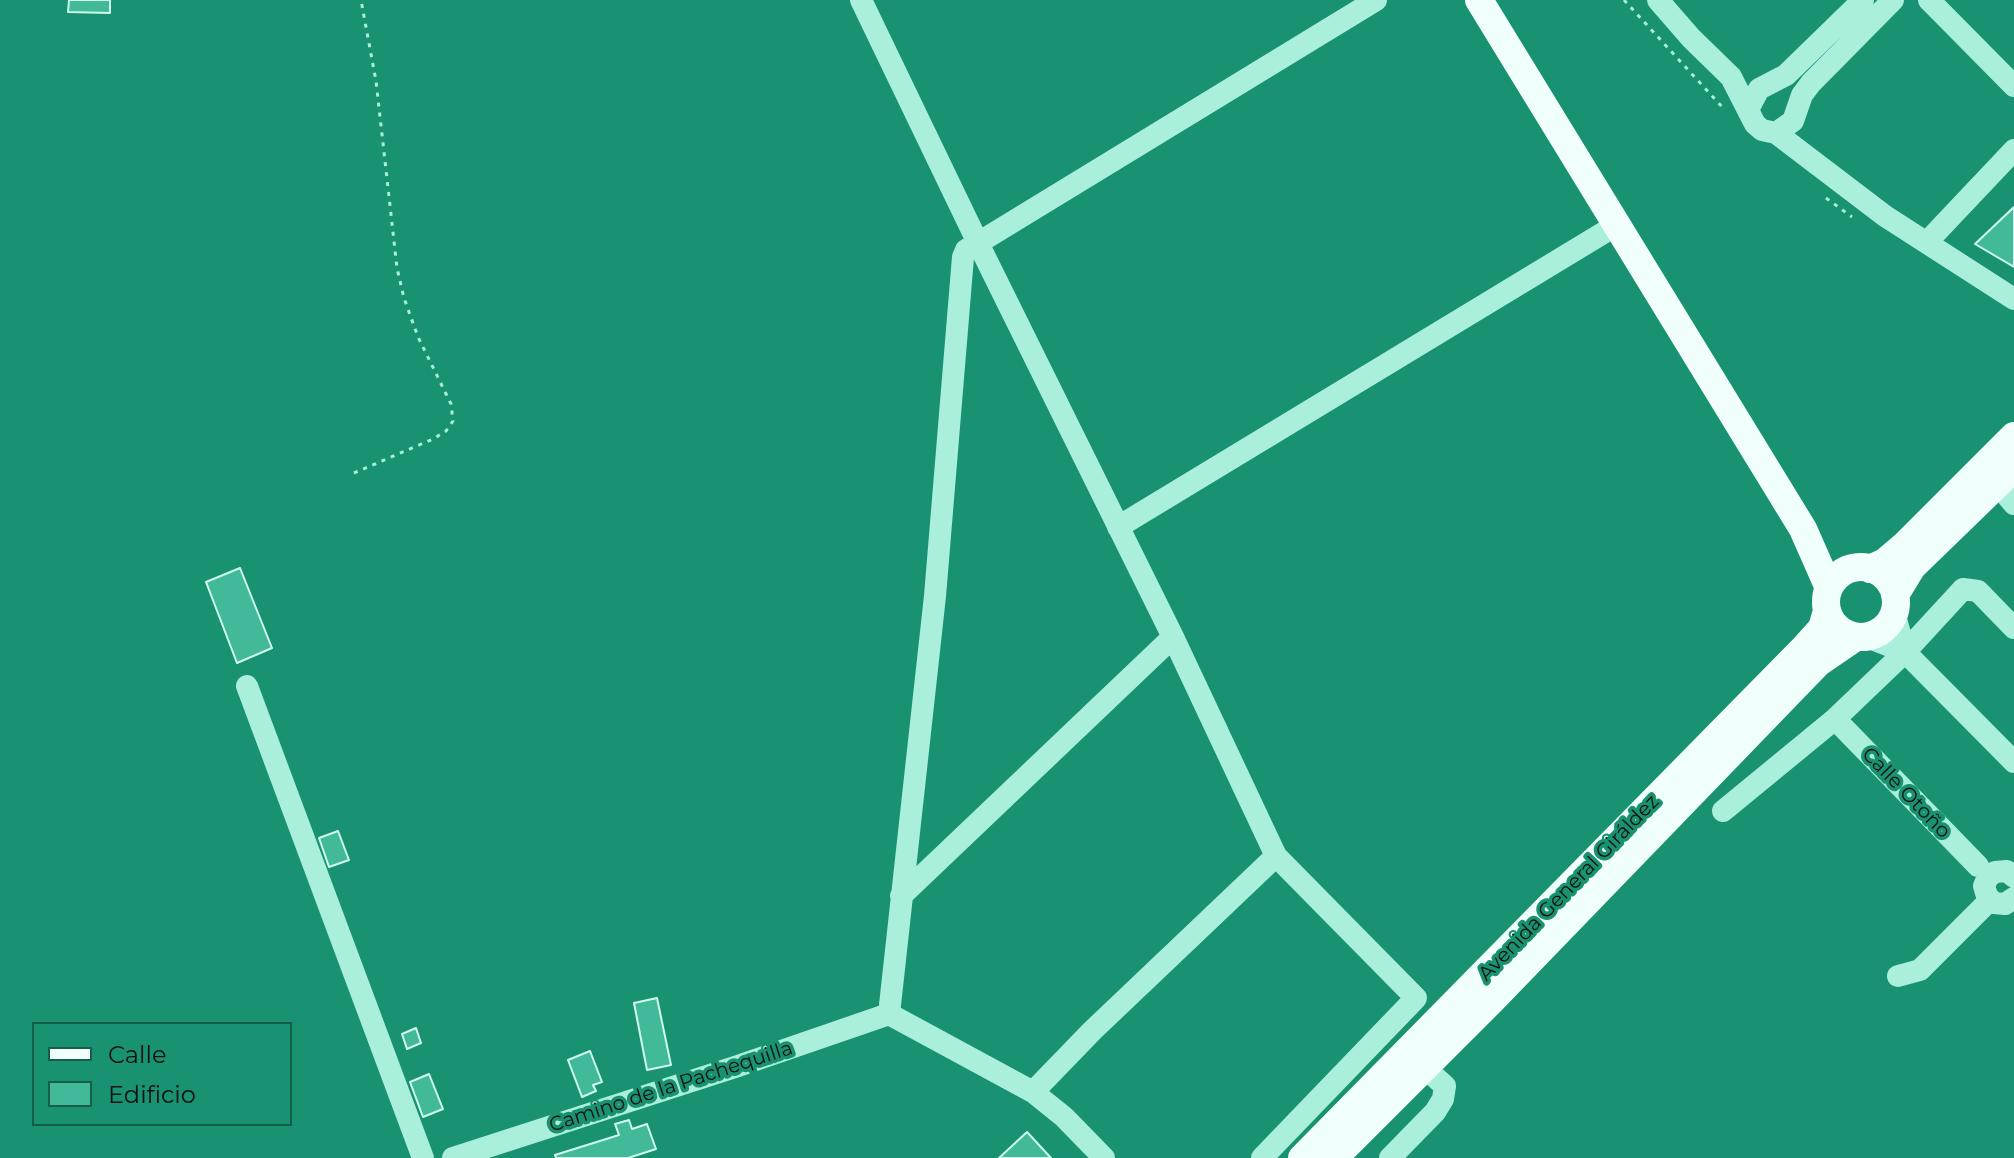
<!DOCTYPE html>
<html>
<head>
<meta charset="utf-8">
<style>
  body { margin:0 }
  #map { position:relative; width:2014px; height:1158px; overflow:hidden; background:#199271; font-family:Montserrat,sans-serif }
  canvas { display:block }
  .legend { position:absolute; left:32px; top:1022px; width:260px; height:104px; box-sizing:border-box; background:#199271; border:2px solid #165e4b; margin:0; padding:10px 14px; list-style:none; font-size:24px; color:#111 }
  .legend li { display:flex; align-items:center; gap:16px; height:40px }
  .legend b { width:40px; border:2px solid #165e4b }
</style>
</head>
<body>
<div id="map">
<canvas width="2014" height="1158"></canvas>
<ul class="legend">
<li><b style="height:10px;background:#f1fffc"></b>Calle</li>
<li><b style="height:22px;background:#42b998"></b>Edificio</li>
</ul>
</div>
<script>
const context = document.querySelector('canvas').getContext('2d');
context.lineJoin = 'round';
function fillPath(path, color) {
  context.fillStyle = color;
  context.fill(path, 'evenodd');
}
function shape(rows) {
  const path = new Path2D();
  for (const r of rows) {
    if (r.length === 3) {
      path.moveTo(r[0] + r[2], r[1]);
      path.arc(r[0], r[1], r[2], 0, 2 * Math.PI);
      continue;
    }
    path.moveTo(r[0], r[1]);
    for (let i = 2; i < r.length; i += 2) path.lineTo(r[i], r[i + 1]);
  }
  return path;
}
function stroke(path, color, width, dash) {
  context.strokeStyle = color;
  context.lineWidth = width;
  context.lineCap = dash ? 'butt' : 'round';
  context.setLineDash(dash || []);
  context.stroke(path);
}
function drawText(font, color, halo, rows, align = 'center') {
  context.font = font + ' Montserrat,sans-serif';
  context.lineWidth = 7;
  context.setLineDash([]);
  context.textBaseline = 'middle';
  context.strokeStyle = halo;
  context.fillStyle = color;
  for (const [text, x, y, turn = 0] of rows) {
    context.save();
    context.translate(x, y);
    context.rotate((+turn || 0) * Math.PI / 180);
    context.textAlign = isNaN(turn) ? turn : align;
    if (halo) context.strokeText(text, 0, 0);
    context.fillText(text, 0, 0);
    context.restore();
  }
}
const building = shape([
  [69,0,110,0,110,13,68,12,69,0],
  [2014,207,2014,267,1975,244,2014,207],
  [240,568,272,648,237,663,206,582,240,568],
  [338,831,349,860,329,867,319,838,338,831],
  [657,998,671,1065,647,1070,634,1003,657,998],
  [416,1028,421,1043,407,1049,402,1034,416,1028],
  [590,1051,602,1082,593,1085,596,1091,582,1097,568,1060,590,1051],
  [429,1074,443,1109,423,1117,410,1082,429,1074],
  [629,1120,632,1129,647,1124,656,1149,628,1158,556,1158,555,1155,619,1135,615,1124,629,1120],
  [1027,1132,1051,1158,999,1158,1027,1132]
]);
fillPath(building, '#42b998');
stroke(building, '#cffbee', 2);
stroke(shape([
  [1624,0,1724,109],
  [1826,198,1852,217],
  [354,473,433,439,446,431,453,421,451,404,418,337,404,298,397,268,376,81,361,0]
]), '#a9efdb', 3, [4, 6]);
stroke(shape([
  [861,0,978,243,1173,637],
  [1658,0,1691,38,1731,77,1755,124,1762,130,1776,133,1885,216,2014,299],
  [1929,0,2014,86],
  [1749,108,1759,89,1786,75,1863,0],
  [1776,133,1793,121,1802,95,1811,83,1893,0],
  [1927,242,2014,150],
  [2014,491,2008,497,2014,504],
  [1118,527,1618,224],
  [1894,612,1905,652],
  [1867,637,1905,652,2014,762],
  [247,686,423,1158],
  [1835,719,1978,866],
  [1723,811,1835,719,1905,652,1963,589,1978,591,2014,628],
  [2014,877,2007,871,1995,872,1988,877,1984,886,1987,896,1994,903,2005,904,2014,898],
  [901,896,1173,637,1276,856,1092,1031,1033,1092],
  [1898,976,1920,970,1990,900],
  [889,1014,935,596,963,257,966,250,978,243,1376,0],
  [889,1014,1033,1092,1064,1117,1104,1158],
  [453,1158,735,1067,889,1014],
  [1262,1158,1416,998,1276,856],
  [1390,1158,1435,1112,1443,1099,1445,1086,1425,1068]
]), '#a9efdb', 22);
stroke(shape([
  [1479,0,1803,529,1829,588],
  [1861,602,35],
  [1870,569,1885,562,1905,545,2014,436],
  [1895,595,1912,567,2014,468],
  [1302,1158,1804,648,1822,628,1827,611],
  [1334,1158,1493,999,1818,663,1856,637]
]), '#f1fffc', 28);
drawText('20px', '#111', '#199271', [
  ["Calle Otoño",1906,793,46],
  ["Avenida General Giráldez",1569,888,-46],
  ["Camino de la Pachequilla",671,1087,-18]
]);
</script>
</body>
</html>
